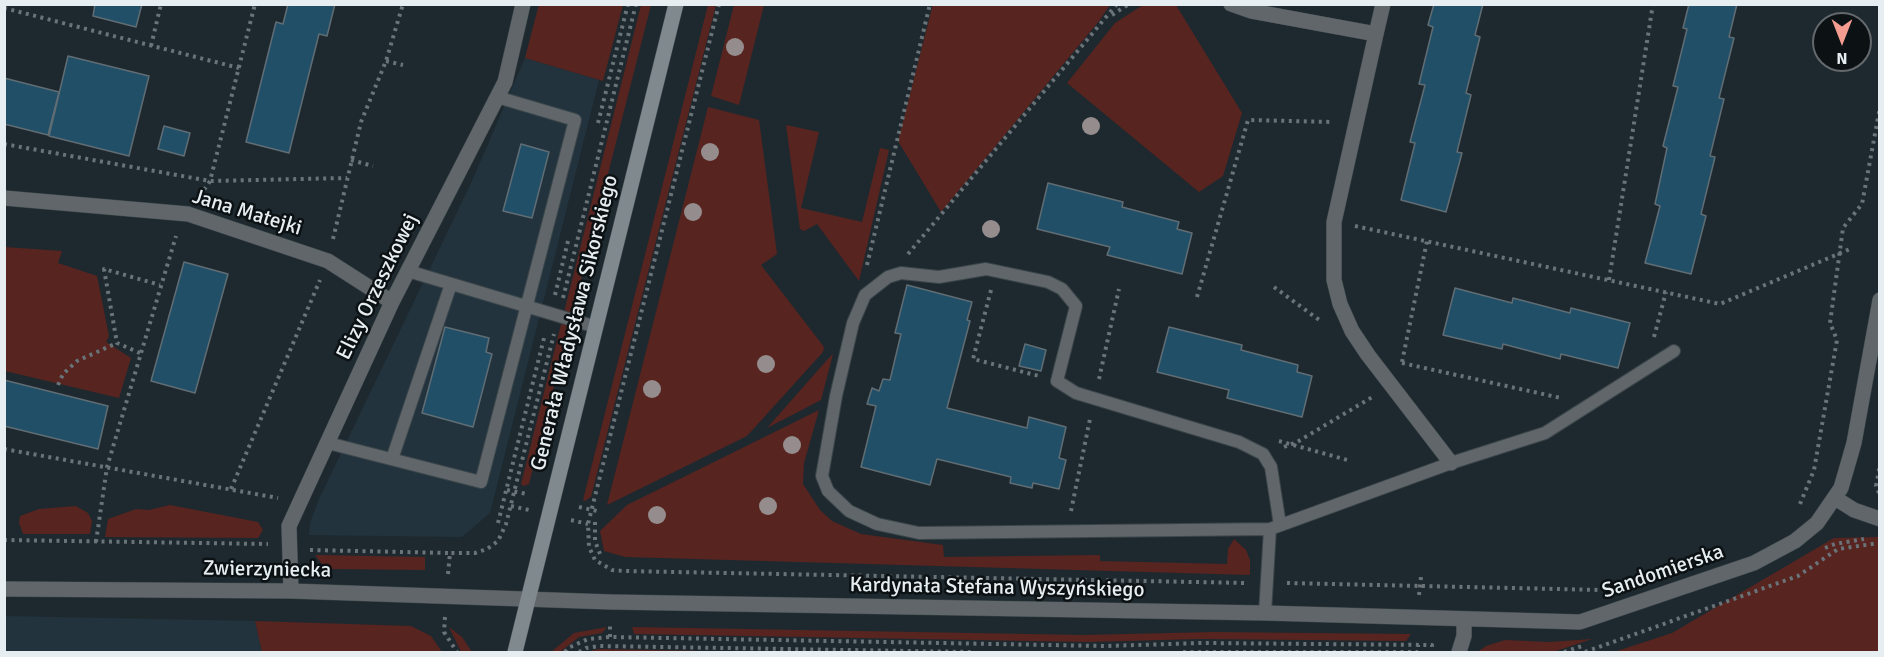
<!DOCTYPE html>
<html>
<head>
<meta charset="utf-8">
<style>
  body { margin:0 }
  #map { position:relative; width:1884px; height:657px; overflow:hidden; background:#1e292f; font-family:Signika,sans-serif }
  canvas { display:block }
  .frame { position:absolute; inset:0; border:6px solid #e7eef2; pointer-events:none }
  .north { position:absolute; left:1812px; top:12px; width:60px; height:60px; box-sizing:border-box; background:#0c1114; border:2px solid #64696d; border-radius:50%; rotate:180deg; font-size:16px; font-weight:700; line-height:24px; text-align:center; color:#e7eef2 }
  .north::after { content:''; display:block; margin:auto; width:21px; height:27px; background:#f59c91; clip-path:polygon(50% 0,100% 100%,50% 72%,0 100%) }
</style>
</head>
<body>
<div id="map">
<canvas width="1884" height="657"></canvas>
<div class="frame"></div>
<div class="north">N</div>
</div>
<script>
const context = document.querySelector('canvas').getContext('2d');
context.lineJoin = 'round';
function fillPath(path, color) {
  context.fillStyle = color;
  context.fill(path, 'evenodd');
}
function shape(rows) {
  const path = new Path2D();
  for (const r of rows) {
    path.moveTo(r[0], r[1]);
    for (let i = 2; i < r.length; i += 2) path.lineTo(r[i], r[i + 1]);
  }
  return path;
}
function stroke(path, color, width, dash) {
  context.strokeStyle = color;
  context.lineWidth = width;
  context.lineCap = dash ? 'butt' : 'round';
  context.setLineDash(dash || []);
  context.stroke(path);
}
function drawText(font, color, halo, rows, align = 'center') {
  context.font = font + ' Signika,sans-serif';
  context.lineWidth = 5;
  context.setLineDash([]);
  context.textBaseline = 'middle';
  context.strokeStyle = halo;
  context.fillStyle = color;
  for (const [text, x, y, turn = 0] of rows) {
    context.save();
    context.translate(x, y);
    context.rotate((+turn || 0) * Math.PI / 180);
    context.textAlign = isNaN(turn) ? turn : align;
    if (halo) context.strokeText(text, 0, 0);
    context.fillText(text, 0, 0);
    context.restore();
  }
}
fillPath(shape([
  [525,58,599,80,490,513,462,537,309,535,310,523,319,499,472,181],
  [5,616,255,621,262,652,5,652]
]), '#22333d');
fillPath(shape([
  [539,4,623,5,603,81,525,58],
  [933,4,1110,5,1099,21,941,212,898,141],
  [641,5,651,5,529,484,523,486,521,484],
  [708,5,716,5,591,497,585,501,583,500],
  [734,5,764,5,739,105,711,96],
  [1143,5,1176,5,1242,113,1223,176,1199,192,1067,83,1115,23],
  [708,107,759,120,777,254,761,265,824,347,823,352,747,436,607,505],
  [786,125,819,132,801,208,862,222,880,148,889,150,859,281,817,224,804,231,800,229],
  [5,247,62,251,58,263,97,276,109,336,106,342,131,358,119,398,5,371],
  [833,354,821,400,767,428,827,360],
  [819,410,804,463,803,484,820,510,832,521,861,534,943,545,944,557,1100,555,1100,561,1227,564,1228,549,1234,539,1246,550,1250,560,1250,575,625,557,604,551,600,531,627,505],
  [170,505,258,522,263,530,258,538,105,537,108,519,136,509,149,510],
  [76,506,88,513,92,521,90,534,23,534,19,523,20,516,39,509],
  [1879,537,1879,652,1614,652,1672,633,1834,538],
  [315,555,425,557,425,570,332,569,321,563],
  [255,621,411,626,431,636,442,652,262,652],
  [449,627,462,637,472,652,461,652],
  [607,627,602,633,579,637,560,652,551,652,574,633],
  [632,627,1084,635,1214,632,1411,634,1406,641,1200,639,1088,642,634,634],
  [1592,639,1553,652,1477,652,1486,646,1505,640,1549,642],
  [598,649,759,652,586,652]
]), '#57241f');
const building = shape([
  [95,4,142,4,136,27,93,16,95,4],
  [288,4,335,4,327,36,319,34,289,153,246,142,276,22,283,24,288,4],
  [1434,4,1483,4,1475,35,1480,37,1466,93,1471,95,1457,152,1462,153,1446,212,1401,200,1415,143,1410,142,1425,85,1419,84,1433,27,1428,25,1434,4],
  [1689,4,1737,4,1729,37,1734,38,1719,98,1724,99,1710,156,1715,157,1701,214,1706,216,1691,274,1645,263,1660,206,1655,204,1667,148,1663,146,1678,87,1673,86,1687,29,1683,28,1689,4],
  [68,56,149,76,129,156,49,136,68,56],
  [4,78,59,92,48,135,4,124,4,78],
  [164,126,190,133,184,156,158,149,164,126],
  [521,144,549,152,532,218,503,211,521,144],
  [1048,183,1123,202,1122,207,1179,222,1177,229,1192,233,1182,274,1107,255,1110,247,1037,229,1048,183],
  [184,262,228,274,195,393,151,381,184,262],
  [907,285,972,302,967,320,970,321,947,408,1027,428,1029,417,1066,427,1059,458,1066,460,1059,489,1033,483,1032,488,1010,483,1011,477,937,459,930,485,861,467,876,406,867,404,872,388,879,391,883,379,890,380,901,334,895,333,907,285],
  [1455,288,1512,303,1513,298,1570,313,1571,308,1630,323,1618,368,1561,354,1560,359,1503,344,1502,349,1443,335,1455,288],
  [445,327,489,338,486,352,492,354,473,427,422,413,445,327],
  [1169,327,1242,345,1241,350,1298,365,1297,372,1312,376,1302,417,1227,398,1229,390,1157,372,1169,327],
  [1025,344,1046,350,1041,371,1019,366,1025,344],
  [4,380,108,406,98,449,4,426,4,380]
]);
fillPath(building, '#204f67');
stroke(building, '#606d74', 1.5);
const lane = shape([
  [408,271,596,327],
  [328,443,481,482,575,120,497,97],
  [392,459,451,284],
  [1280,525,1271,467,1263,454,1239,442,1076,393,1057,381,1076,306,1062,289,1048,282,986,269,939,277,901,273,888,277,865,295,853,323,836,396,822,476,828,491,849,511,877,524,919,533,1270,529,1451,463,1545,433,1674,351],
  [1265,613,1270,529]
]);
const street = shape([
  [1231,4,1251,11,1376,34,1383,4],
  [1376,34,1334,222,1334,280,1340,304,1352,331,1368,355,1451,463],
  [4,198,188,214,328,261,392,302],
  [1835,498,1854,510,1880,519],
  [4,589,291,591,611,602,1265,613,1580,622,1754,563,1795,541,1817,523,1841,488,1854,443,1880,300],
  [291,591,289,526,392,302,505,82,523,4],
  [1459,652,1464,636,1464,619]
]);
const secondary = shape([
  [515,652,676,4]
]);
stroke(lane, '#3a454a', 14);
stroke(street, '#3a454a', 16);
stroke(secondary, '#3a454a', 16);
stroke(shape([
  [719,4,588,524,589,547,595,560,612,570,623,571,1247,583],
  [4,8,239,68],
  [1112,15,1129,4],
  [151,46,161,4],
  [386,61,403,65],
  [598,123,628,4],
  [4,144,210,181,347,178],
  [351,160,373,166],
  [200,196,210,181,255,4],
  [1355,226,1720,304,1850,249],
  [333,239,361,122,386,61,403,4],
  [908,254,1117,4],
  [867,265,930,4],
  [1609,280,1653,4],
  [1274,287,1322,322],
  [991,290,973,359,1039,376],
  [555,295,568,241],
  [1197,297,1248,120,1333,122],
  [563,298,636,4],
  [1654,337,1666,292],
  [140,353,117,343,104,269,160,285],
  [1402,362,1427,241],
  [1402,363,1561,398],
  [1099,379,1119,289],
  [58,385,63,374,77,361,117,343],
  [1279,441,1351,461],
  [1284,447,1297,442,1374,396],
  [4,449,278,498],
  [231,489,320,280],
  [507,490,527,494],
  [1879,493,1876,486,1880,465],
  [1800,504,1814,470,1837,340,1830,323,1843,228,1862,204,1880,107],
  [511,506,529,510],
  [579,507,597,511],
  [1071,511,1090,419],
  [571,520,588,524],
  [595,522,595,541,600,554],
  [498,523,545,334],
  [4,540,268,544],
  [96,542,107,467,176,236],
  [1825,548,1835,544,1864,539],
  [310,550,450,553],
  [448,574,450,553,475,553,487,549,498,541,506,524,554,334],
  [1287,583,1601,590],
  [1419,595,1421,577],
  [445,617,444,632,457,652],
  [610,637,610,623],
  [565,652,568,648,588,639,610,637,1105,646,1202,643,1432,645,1432,652],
  [579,652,586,648,600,646,972,652],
  [1183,652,1418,652,1418,645],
  [1564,652,1582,646],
  [1585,652,1798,576,1838,549,1879,543]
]), '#697378', 4, [3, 4.5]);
stroke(lane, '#606669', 12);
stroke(street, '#606669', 15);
stroke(secondary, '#80898e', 15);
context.fillStyle = '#958d8d';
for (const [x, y] of [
  [735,47],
  [1091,126],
  [710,152],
  [693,212],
  [991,229],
  [766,364],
  [652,389],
  [792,445],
  [768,506],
  [657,515]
]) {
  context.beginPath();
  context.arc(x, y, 9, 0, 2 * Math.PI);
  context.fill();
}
drawText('21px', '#e7eef2', '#0c1114', [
  ["Jana Matejki",247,213,17],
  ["Elizy Orzeszkowej",378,287,-64],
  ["Generała Władysława Sikorskiego",575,323,-76],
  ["Zwierzyniecka",267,570,1],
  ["Sandomierska",1663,572,-19],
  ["Kardynała Stefana Wyszyńskiego",997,588,1]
]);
</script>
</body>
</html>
